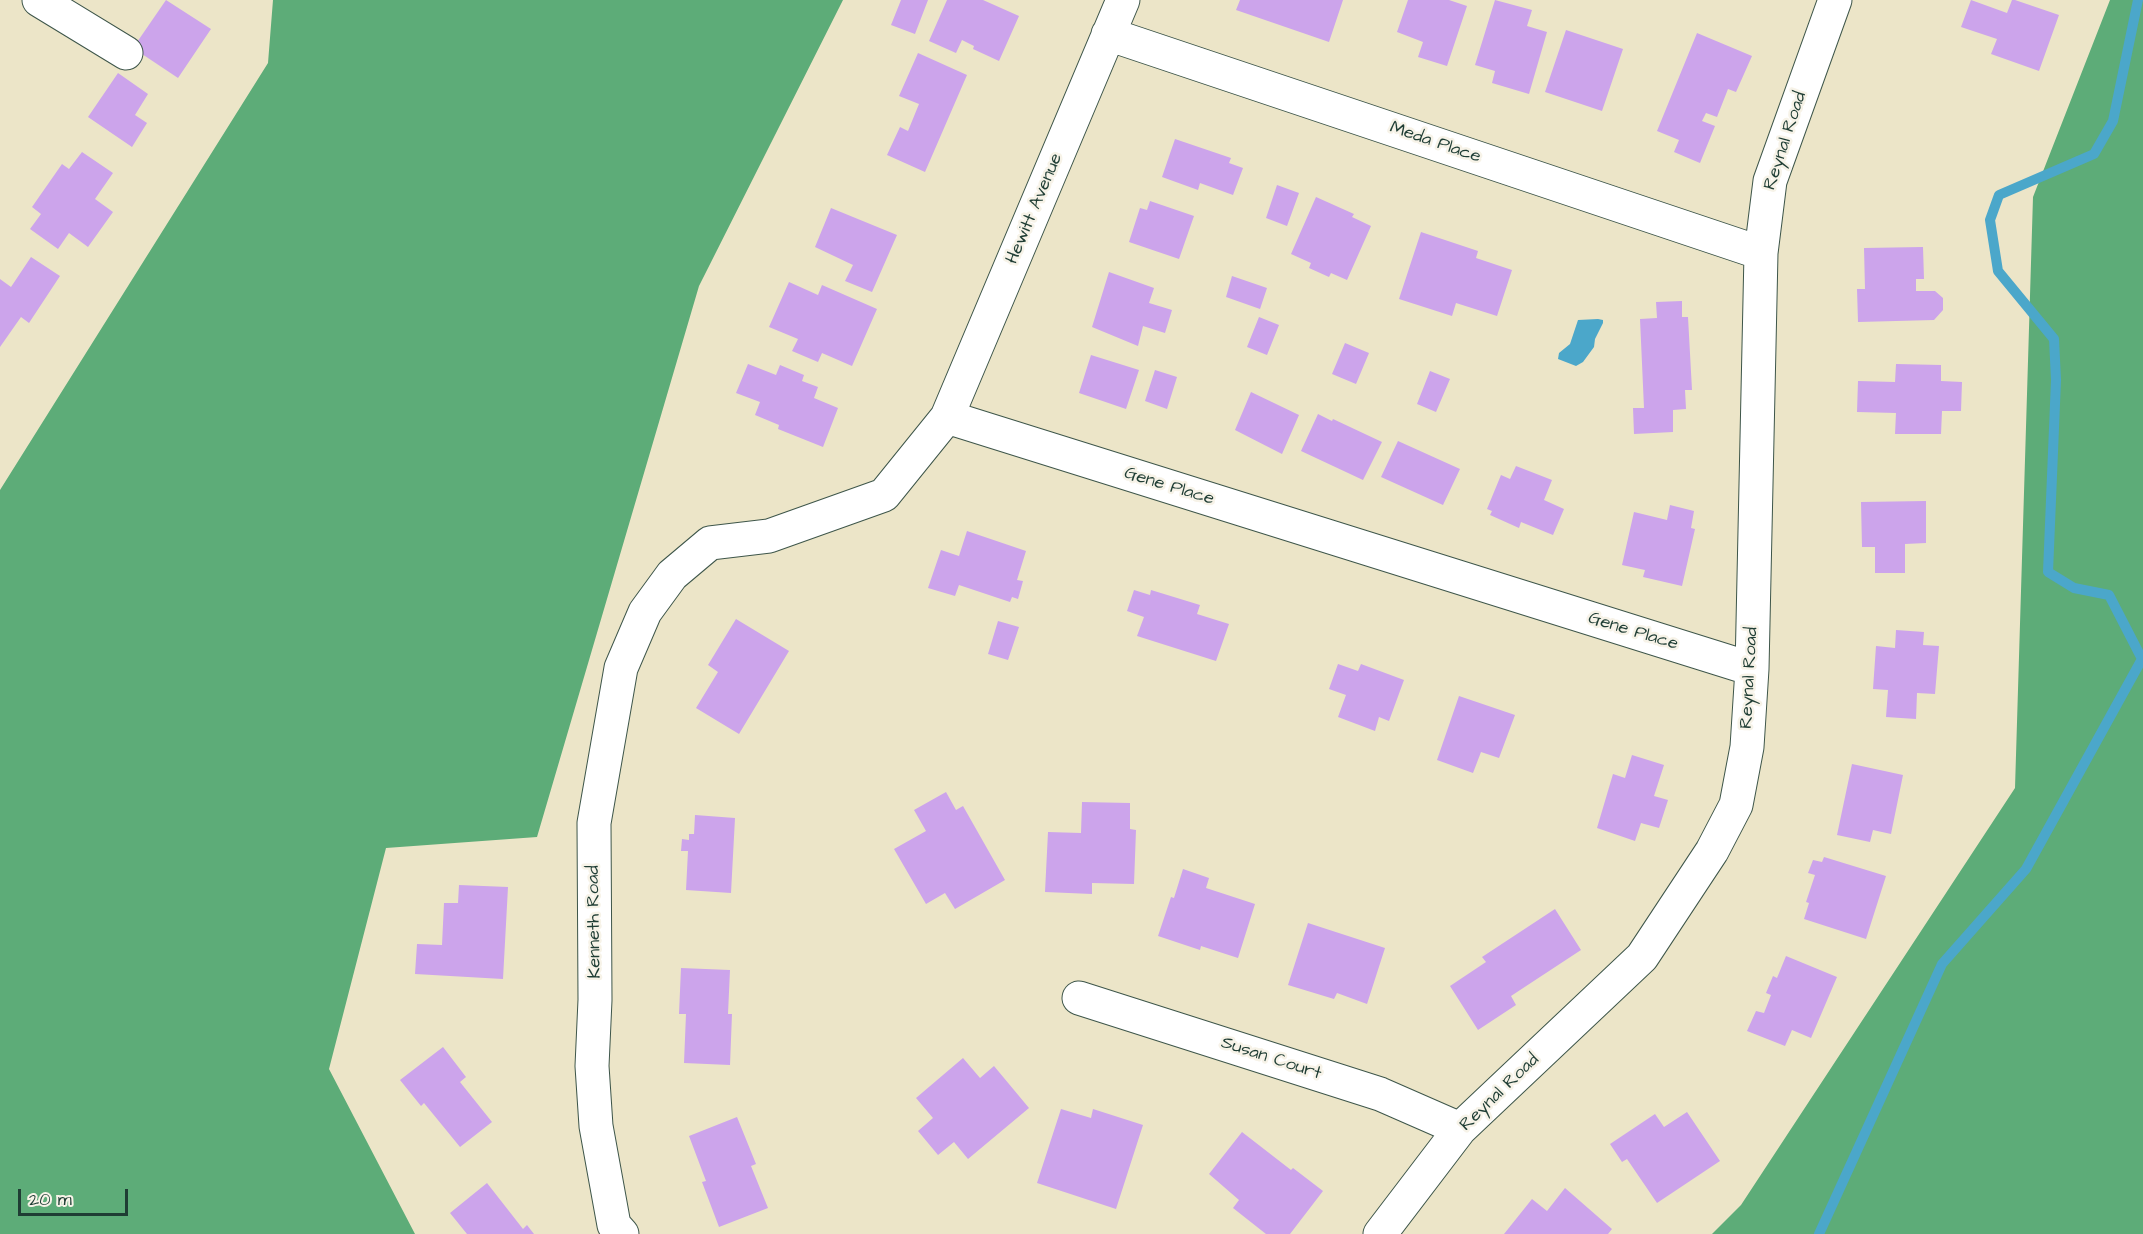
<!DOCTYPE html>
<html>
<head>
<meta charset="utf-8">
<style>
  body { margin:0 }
  #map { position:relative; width:2143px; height:1234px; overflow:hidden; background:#ece5c8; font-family:"Architects Daughter",sans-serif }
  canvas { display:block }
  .scale { position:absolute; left:18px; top:1189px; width:110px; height:27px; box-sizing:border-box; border:3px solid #1f3d34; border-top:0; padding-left:8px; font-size:18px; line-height:21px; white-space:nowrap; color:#1f3d34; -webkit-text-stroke:4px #f7f3e8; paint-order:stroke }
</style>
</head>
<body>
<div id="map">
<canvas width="2143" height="1234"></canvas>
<div class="scale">20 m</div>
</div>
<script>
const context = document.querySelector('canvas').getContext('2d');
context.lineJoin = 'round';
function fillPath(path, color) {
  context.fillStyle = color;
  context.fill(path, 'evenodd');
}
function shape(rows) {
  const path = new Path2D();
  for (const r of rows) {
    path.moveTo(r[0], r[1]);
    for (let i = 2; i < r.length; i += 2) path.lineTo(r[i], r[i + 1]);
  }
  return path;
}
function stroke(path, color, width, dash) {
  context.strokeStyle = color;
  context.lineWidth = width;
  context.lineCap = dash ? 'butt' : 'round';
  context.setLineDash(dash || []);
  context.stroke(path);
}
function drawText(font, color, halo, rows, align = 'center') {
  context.font = font + ' "Architects Daughter",sans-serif';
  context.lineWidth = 5;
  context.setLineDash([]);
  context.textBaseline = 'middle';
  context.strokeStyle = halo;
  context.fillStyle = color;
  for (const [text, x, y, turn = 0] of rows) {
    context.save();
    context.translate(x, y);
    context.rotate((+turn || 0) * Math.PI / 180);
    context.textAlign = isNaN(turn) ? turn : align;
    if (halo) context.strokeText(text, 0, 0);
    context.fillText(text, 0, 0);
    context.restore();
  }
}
fillPath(shape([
  [273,0,843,0,699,286,537,837,386,848,329,1069,415,1234,0,1234,0,490,268,63],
  [2110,0,2143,0,2143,1234,1712,1234,1741,1205,2015,788,2033,197]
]), '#5dac78');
fillPath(shape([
  [1598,319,1603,320,1603,323,1595,339,1594,347,1583,362,1576,366,1558,359,1559,353,1570,344,1578,320]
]), '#4ba7ca');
stroke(shape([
  [1819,1234,1942,964,2026,869,2142,659,2109,595,2074,588,2048,572,2056,380,2054,339,1998,271,1990,220,1999,195,2094,154,2113,121,2138,0]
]), '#4ba7ca', 10);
fillPath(shape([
  [166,0,211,29,178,78,133,48],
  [901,0,928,0,915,34,891,25],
  [947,0,983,0,1019,16,999,61,973,49,974,46,962,40,956,53,929,41],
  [1240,0,1343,0,1329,42,1236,10],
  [1408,0,1449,0,1467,6,1447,66,1418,57,1423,42,1397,32],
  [1495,0,1532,10,1527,26,1547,32,1529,94,1492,83,1495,71,1475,65],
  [1971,0,2007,13,2012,0,2015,0,2059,15,2039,71,1991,54,1997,39,1961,27],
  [1566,30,1623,49,1602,111,1545,92],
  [1697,33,1752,56,1736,92,1728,89,1717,117,1706,113,1702,121,1715,126,1700,163,1674,152,1679,140,1657,131],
  [918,53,967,75,925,172,887,155,900,127,908,131,919,104,899,96],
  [118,73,148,94,135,115,147,123,132,147,88,117],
  [1175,139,1231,158,1229,163,1243,168,1233,195,1200,183,1198,190,1162,177],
  [82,152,113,173,95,199,113,212,88,247,69,233,58,249,30,229,41,214,32,207,62,164,69,169],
  [1277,185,1299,193,1287,226,1266,218],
  [1316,197,1354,214,1352,217,1371,226,1347,280,1331,273,1329,277,1309,268,1311,263,1291,254],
  [1150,201,1194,216,1179,259,1129,242,1140,208,1147,210],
  [831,208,897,235,872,292,845,281,853,265,815,247],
  [1421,232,1478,251,1476,258,1512,270,1497,316,1456,303,1452,316,1399,299],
  [1923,247,1924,279,1916,279,1916,291,1935,291,1943,298,1943,310,1934,320,1858,322,1857,289,1865,289,1864,248],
  [31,257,60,276,29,323,21,317,0,347,0,279,11,287],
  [1109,272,1154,288,1149,303,1172,310,1165,333,1143,326,1138,346,1092,327],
  [1232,276,1267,288,1260,309,1226,297],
  [789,282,818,295,822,285,877,309,852,366,822,353,818,362,792,351,798,339,769,327],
  [1682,301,1682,317,1688,317,1692,390,1685,390,1686,409,1673,410,1673,432,1634,434,1633,408,1644,408,1640,319,1657,318,1656,302],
  [1259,317,1279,325,1267,355,1247,347],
  [1345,343,1369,353,1356,384,1332,374],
  [1091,355,1139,370,1126,409,1079,393],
  [748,364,776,375,780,365,804,375,802,381,818,387,814,398,838,408,823,447,778,429,779,425,755,415,760,402,736,393],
  [1896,364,1941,365,1941,381,1962,382,1961,411,1942,411,1941,434,1895,434,1896,413,1857,412,1858,381,1895,382],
  [1155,370,1177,377,1167,409,1145,401],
  [1430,371,1450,379,1436,412,1417,404],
  [1251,392,1299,415,1282,454,1235,430],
  [1318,414,1332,421,1333,419,1382,442,1363,480,1301,451],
  [1398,441,1460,469,1443,505,1381,477],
  [1516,466,1552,480,1544,500,1564,509,1553,535,1521,522,1519,528,1490,515,1492,511,1487,509,1501,475,1510,479],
  [1926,501,1926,543,1905,544,1905,573,1875,573,1875,547,1862,547,1861,502],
  [1670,505,1694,511,1691,528,1695,529,1682,586,1643,577,1645,570,1622,565,1634,512,1667,520],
  [967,531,1026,551,1017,580,1023,581,1018,599,1012,597,1010,602,959,585,955,596,928,588,941,550,959,556],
  [1134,590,1150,595,1151,590,1200,605,1197,614,1229,624,1216,661,1137,636,1144,617,1127,611],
  [736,619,789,651,739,734,696,708,718,672,708,665],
  [998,621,1019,627,1008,660,988,654],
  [1896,630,1924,632,1923,645,1939,646,1935,694,1917,693,1916,719,1886,717,1888,690,1873,689,1876,646,1895,648],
  [1338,664,1358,671,1361,664,1404,680,1389,721,1379,717,1375,731,1338,717,1346,695,1329,689],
  [1459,696,1515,715,1499,758,1481,752,1473,773,1437,760],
  [1632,755,1664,765,1654,796,1668,800,1659,828,1641,823,1635,841,1597,828,1613,774,1625,778],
  [1852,764,1903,775,1891,834,1873,830,1870,842,1837,835],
  [946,792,956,810,963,806,1005,880,955,909,945,893,926,904,894,849,926,831,914,810],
  [1082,802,1130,803,1130,829,1136,830,1134,884,1092,883,1092,894,1045,892,1048,832,1081,833],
  [695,815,735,818,731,893,686,890,688,851,681,851,682,839,689,840,689,834,694,834],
  [1824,857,1886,876,1866,939,1804,919,1809,903,1806,902,1815,875,1808,873,1813,860,1822,862],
  [1183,869,1209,878,1206,888,1255,904,1238,958,1201,946,1200,950,1158,936,1171,897,1174,898],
  [459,885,508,887,503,979,415,974,417,944,442,945,444,903,458,903],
  [1555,909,1581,950,1511,996,1516,1005,1478,1030,1450,986,1486,962,1482,957],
  [1308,923,1385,948,1367,1004,1337,993,1334,999,1288,985],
  [1786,956,1837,977,1811,1038,1792,1030,1785,1046,1747,1031,1756,1011,1764,1013,1771,995,1766,993,1773,976,1777,978],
  [681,968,730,970,728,1014,732,1014,730,1065,684,1063,686,1014,679,1014],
  [443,1047,466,1077,460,1082,492,1122,460,1147,424,1103,421,1106,400,1080],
  [963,1058,980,1078,994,1066,1029,1108,968,1159,954,1142,938,1155,918,1131,933,1118,916,1098],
  [1061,1109,1091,1118,1093,1109,1143,1125,1116,1209,1037,1183],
  [1687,1112,1720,1161,1657,1203,1627,1159,1622,1162,1610,1144,1655,1114,1664,1127],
  [737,1117,756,1164,751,1166,768,1208,719,1227,702,1182,706,1181,689,1136],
  [1242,1132,1291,1170,1293,1168,1323,1191,1290,1234,1266,1234,1233,1208,1239,1200,1209,1174],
  [487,1183,523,1229,527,1225,534,1234,467,1234,450,1213],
  [1565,1188,1612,1229,1608,1234,1504,1234,1532,1199,1547,1211]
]), '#cca4eb');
const minor = shape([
  [39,0,126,53],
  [1108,34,1761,253],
  [947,417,1123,0],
  [1079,998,1380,1094,1460,1129],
  [622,1234,614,1225,596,1126,592,1066,595,1000,594,823,621,668,645,612,672,575,710,543,769,536,884,495,947,417,1752,669],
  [1380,1234,1460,1129,1642,957,1712,851,1736,805,1747,747,1752,669,1761,253,1770,181,1835,0]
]);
stroke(minor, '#3e564a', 35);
stroke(minor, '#fff', 33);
drawText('18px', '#1f3d34', '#f7f3e8', [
  ["Reynal Road",1786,141,-72],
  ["Meda Place",1435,143,19],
  ["Hewitt Avenue",1035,209,-67],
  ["Gene Place",1169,487,17],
  ["Gene Place",1633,632,17],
  ["Reynal Road",1750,678,-87],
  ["Kenneth Road",595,922,-91],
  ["Susan Court",1271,1059,18],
  ["Reynal Road",1500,1093,-44]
]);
</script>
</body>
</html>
